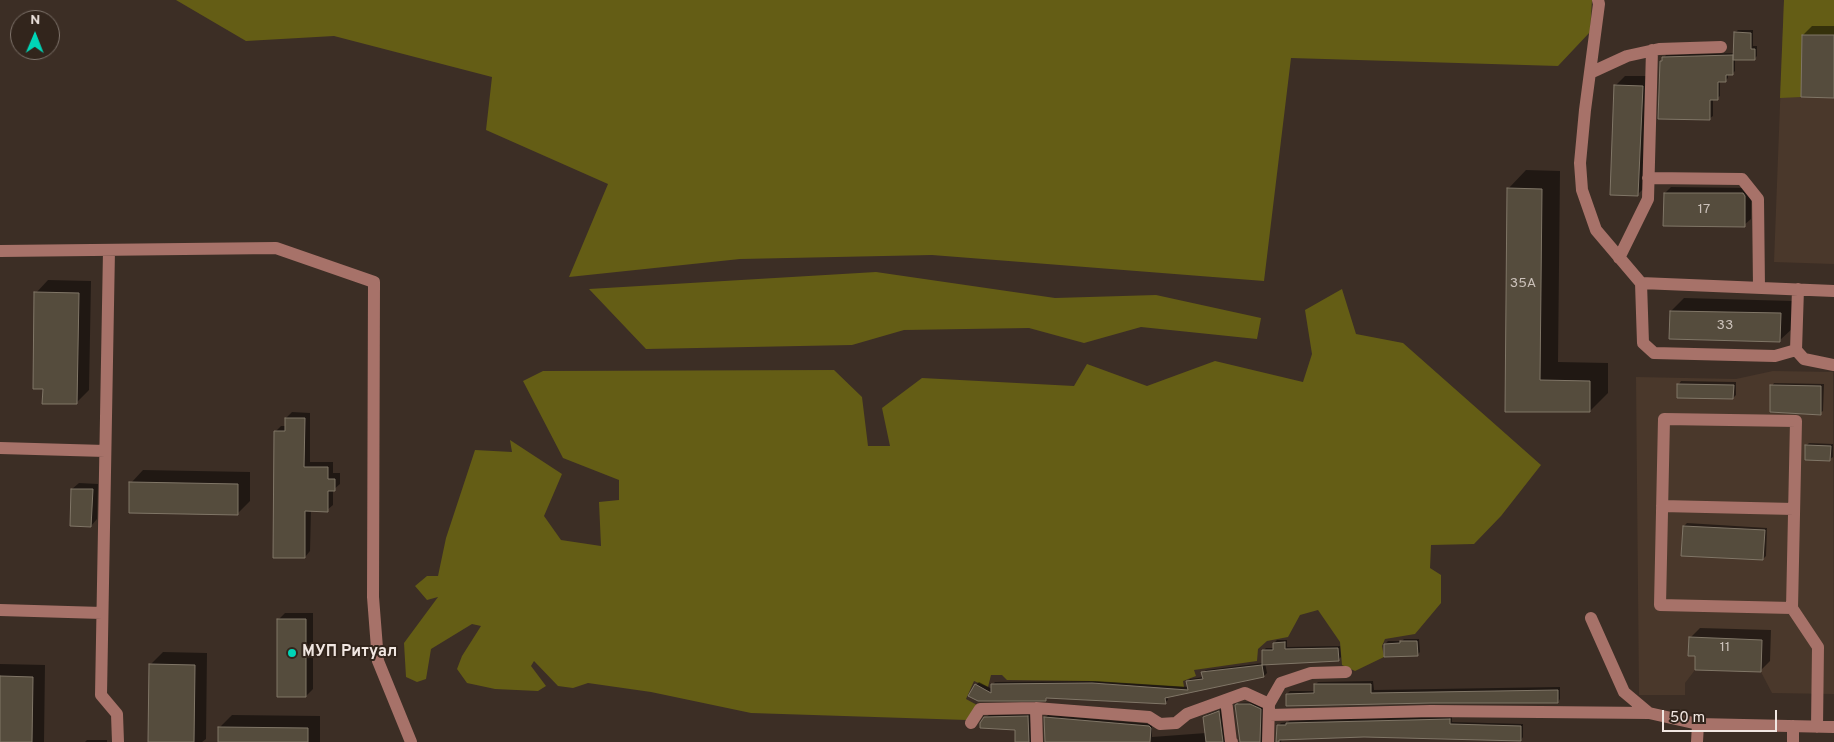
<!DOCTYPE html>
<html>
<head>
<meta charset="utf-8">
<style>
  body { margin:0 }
  #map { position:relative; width:1834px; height:742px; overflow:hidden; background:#3c2e25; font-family:Overpass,sans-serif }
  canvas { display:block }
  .north { position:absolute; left:10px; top:10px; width:50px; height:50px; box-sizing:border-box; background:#32251c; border:1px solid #7e736b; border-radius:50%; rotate:1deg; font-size:14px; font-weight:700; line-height:20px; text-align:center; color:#f1e7e2 }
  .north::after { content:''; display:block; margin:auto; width:18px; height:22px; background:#00d5b7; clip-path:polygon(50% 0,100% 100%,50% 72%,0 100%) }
  .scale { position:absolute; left:1662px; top:710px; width:115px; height:22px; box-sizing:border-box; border:2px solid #f1e7e2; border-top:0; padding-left:6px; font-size:15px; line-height:18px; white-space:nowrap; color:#f1e7e2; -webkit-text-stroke:4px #32251c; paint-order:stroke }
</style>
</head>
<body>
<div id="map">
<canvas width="1834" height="742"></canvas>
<div class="north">N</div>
<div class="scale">50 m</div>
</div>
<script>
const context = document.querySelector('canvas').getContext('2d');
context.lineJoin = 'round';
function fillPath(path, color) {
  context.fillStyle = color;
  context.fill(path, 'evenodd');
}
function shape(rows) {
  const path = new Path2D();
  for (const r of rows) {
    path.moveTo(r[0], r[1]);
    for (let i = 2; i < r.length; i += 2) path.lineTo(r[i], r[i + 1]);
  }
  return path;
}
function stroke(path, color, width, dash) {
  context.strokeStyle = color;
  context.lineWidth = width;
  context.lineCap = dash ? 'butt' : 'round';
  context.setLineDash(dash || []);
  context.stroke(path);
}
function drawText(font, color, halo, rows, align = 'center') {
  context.font = font + ' Overpass,sans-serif';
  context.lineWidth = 4;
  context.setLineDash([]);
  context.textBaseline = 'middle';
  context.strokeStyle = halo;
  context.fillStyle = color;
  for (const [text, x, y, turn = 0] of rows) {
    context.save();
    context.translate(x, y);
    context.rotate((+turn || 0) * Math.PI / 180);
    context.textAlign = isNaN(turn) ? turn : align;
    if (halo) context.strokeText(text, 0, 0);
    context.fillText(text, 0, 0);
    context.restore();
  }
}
fillPath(shape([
  [1784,0,1834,0,1834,264,1774,262],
  [1773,371,1833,372,1834,694,1772,693,1761,672,1695,670,1685,683,1685,695,1639,695,1636,377,1736,379]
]), '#4a382b');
fillPath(shape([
  [176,0,1592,0,1590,32,1558,66,1291,58,1264,281,932,255,740,259,569,277,608,184,486,130,492,77,334,36,246,41],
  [1784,0,1834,0,1834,35,1802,35,1801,97,1780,98],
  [876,272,1055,298,1156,295,1261,318,1257,339,1141,327,1084,343,1029,328,904,330,852,345,646,349,589,289],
  [1342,289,1356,334,1403,343,1541,465,1501,516,1474,544,1431,545,1430,568,1441,575,1441,603,1415,634,1385,639,1382,646,1384,657,1355,671,1342,665,1340,642,1318,610,1300,615,1288,637,1267,641,1258,649,1257,661,1194,670,1196,676,1183,681,1184,687,1089,681,1007,680,1002,675,991,675,988,687,974,681,966,699,977,705,967,720,751,713,651,692,588,683,573,688,558,686,534,661,531,666,546,686,538,691,495,689,467,683,457,669,462,656,481,626,472,624,431,649,426,679,417,682,406,677,404,643,438,597,427,600,415,586,427,576,438,576,446,538,475,450,512,452,510,440,562,474,544,516,561,540,601,546,599,502,619,500,619,480,563,458,523,381,543,371,834,370,862,397,868,446,890,446,882,408,922,378,1074,386,1087,364,1147,386,1215,361,1303,382,1312,354,1305,310]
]), '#645d15');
fillPath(shape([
  [1812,26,1834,26,1834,97,1803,35],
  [1738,30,1753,30,1753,46,1757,46,1757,56,1754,59,1735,59,1735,71,1732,74,1728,74,1728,78,1725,81,1720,81,1720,96,1717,98,1713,98,1713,116,1710,118,1661,62,1666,55,1735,53,1735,33],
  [1625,76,1652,76,1647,185,1637,195,1616,85],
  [1526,170,1560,171,1558,362,1608,363,1608,393,1590,411,1506,410,1508,189],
  [1671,187,1749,188,1751,189,1751,219,1744,225,1665,193],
  [48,280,91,281,89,390,76,403,44,388,36,293],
  [1684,298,1793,301,1793,328,1780,340,1671,311],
  [1681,381,1736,382,1736,395,1733,398,1679,384],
  [1774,383,1824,384,1823,411,1820,413,1772,386],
  [292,412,310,413,310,462,333,462,333,473,340,473,340,484,333,490,333,505,327,510,311,510,310,551,305,557,275,432,281,426,286,426,286,418],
  [1809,443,1833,444,1833,457,1830,459,1806,446],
  [143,470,250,472,250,501,237,514,131,483],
  [79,483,98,484,97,519,91,526,72,489],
  [1687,523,1767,528,1766,556,1763,559,1684,526],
  [285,613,313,613,313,689,306,696,278,620],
  [1700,628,1771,630,1770,661,1760,671,1696,655,1690,638],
  [1404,639,1419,639,1420,652,1417,655,1385,644,1388,641,1402,641],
  [1277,640,1287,640,1287,647,1340,646,1341,657,1338,660,1265,663,1267,673,1264,676,1167,697,1168,700,1165,702,1049,697,1046,699,978,700,976,685,979,682,992,689,992,685,995,682,1095,681,1189,687,1188,681,1190,679,1204,677,1203,673,1206,670,1263,663,1263,651,1266,648,1275,648,1274,643],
  [163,652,207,653,206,739,202,742,149,742,150,665],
  [0,664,45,665,44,742,0,742],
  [1373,681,1374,690,1560,687,1560,699,1558,702,1431,702,1287,694,1290,691,1315,691,1315,685,1318,682],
  [1253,702,1263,706,1264,742,1241,742,1236,706,1239,703],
  [1222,709,1227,742,1046,742,1046,717,1048,715,1152,724,1152,737,1206,733,1205,717,1208,714],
  [1030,714,1033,742,1016,742,1016,728,985,718,989,715],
  [232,715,320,716,320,742,219,742,219,728],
  [1452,717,1452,722,1523,724,1523,737,1521,740,1364,736,1282,739,1281,742,1277,742,1278,726,1281,723,1288,722,1290,720],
  [87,740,107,740,107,742,85,742]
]), '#0007');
const building = shape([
  [1734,32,1751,33,1751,49,1755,49,1755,60,1733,60,1734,32],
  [1802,35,1834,35,1834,98,1801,97,1802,35],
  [1733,55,1733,75,1726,75,1726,82,1718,82,1718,100,1710,100,1710,120,1658,119,1660,61,1662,61,1662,57,1733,55],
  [1614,85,1643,86,1638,196,1610,195,1614,85],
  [1507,188,1542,189,1540,380,1590,381,1590,412,1505,412,1507,188],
  [1664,193,1743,193,1745,196,1745,227,1663,226,1664,193],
  [34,292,79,293,77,404,42,404,43,389,33,389,34,292],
  [1670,311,1781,313,1780,342,1669,339,1670,311],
  [1677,384,1734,385,1733,399,1677,398,1677,384],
  [1770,385,1821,386,1821,415,1770,412,1770,385],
  [285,418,305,418,304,467,328,467,328,479,335,479,335,491,328,491,328,512,305,511,305,558,273,558,274,431,285,431,285,418],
  [1805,445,1831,446,1830,461,1805,460,1805,445],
  [129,482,238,484,238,515,129,513,129,482],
  [71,489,93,489,91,527,70,526,71,489],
  [1683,526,1765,530,1763,560,1681,556,1683,526],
  [277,619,306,619,306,697,277,697,277,619],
  [1689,637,1762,640,1761,672,1695,670,1695,656,1688,656,1689,637],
  [1400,641,1417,641,1418,656,1384,657,1384,644,1400,643,1400,641],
  [1285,642,1285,649,1338,648,1339,661,1262,665,1262,650,1273,650,1273,643,1285,642],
  [149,664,195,665,194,742,148,742,149,664],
  [1262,665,1264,677,1165,698,1166,704,1046,698,1046,701,978,701,968,696,975,684,991,693,991,684,1092,683,1188,690,1186,681,1203,679,1201,672,1262,665],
  [0,676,33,677,32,742,0,742,0,676],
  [1314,684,1371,684,1371,693,1558,690,1558,703,1431,703,1286,706,1286,694,1314,693,1314,684],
  [1237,704,1250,704,1261,709,1260,742,1240,742,1235,705,1237,704],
  [1219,711,1223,742,1206,742,1203,717,1219,711],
  [1028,716,1029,742,1015,742,1015,730,980,728,980,723,984,717,1028,716],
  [1044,717,1149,726,1151,728,1150,742,1045,742,1044,717],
  [1450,719,1450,724,1521,726,1521,741,1364,737,1279,740,1279,742,1276,742,1277,725,1286,725,1286,723,1450,719],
  [218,727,308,728,308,742,218,742,218,727]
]);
fillPath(building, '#554c3d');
stroke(building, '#807667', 1);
stroke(shape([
  [1598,0,1599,4,1585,110,1580,163,1582,190,1596,230,1641,283,1834,291],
  [1590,73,1627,56,1659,49,1721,47],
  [1648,178,1742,179,1758,199,1759,288],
  [109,250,101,695,117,714,118,742],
  [0,251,276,248,374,282,373,597,378,661,411,742],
  [1619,258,1648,199,1652,50],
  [1641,283,1643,343,1654,353,1775,356,1796,350,1804,359,1834,365],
  [1796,350,1798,289],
  [0,448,105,451],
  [1662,506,1794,509],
  [1792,608,1796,421,1664,419,1660,605,1792,608,1818,647,1817,727],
  [0,610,102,613],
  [1591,618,1624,692,1649,713],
  [1226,700,1231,742,1232,742],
  [1269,704,1281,683,1311,673,1346,672],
  [1269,715,1431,711,1649,713,1698,724,1834,727],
  [971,723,980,709,1036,708],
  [1037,742,1036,708,1149,717,1160,724,1176,723,1187,714,1245,693,1269,704,1268,742],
  [1697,742,1698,724],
  [1793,742,1793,726]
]), '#a77269', 12);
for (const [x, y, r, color] of [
  [292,653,5,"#00d5b7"]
]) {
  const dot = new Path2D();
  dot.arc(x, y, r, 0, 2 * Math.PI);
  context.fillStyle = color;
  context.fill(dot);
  stroke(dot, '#32251c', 2);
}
drawText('14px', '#cac0b9', null, [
  ["17",1704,210],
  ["35А",1523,284],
  ["33",1725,326],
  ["11",1725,648]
]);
drawText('bold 16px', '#f1e7e2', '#32251c', [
  ["МУП Ритуал",302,653]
], 'left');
</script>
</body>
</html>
